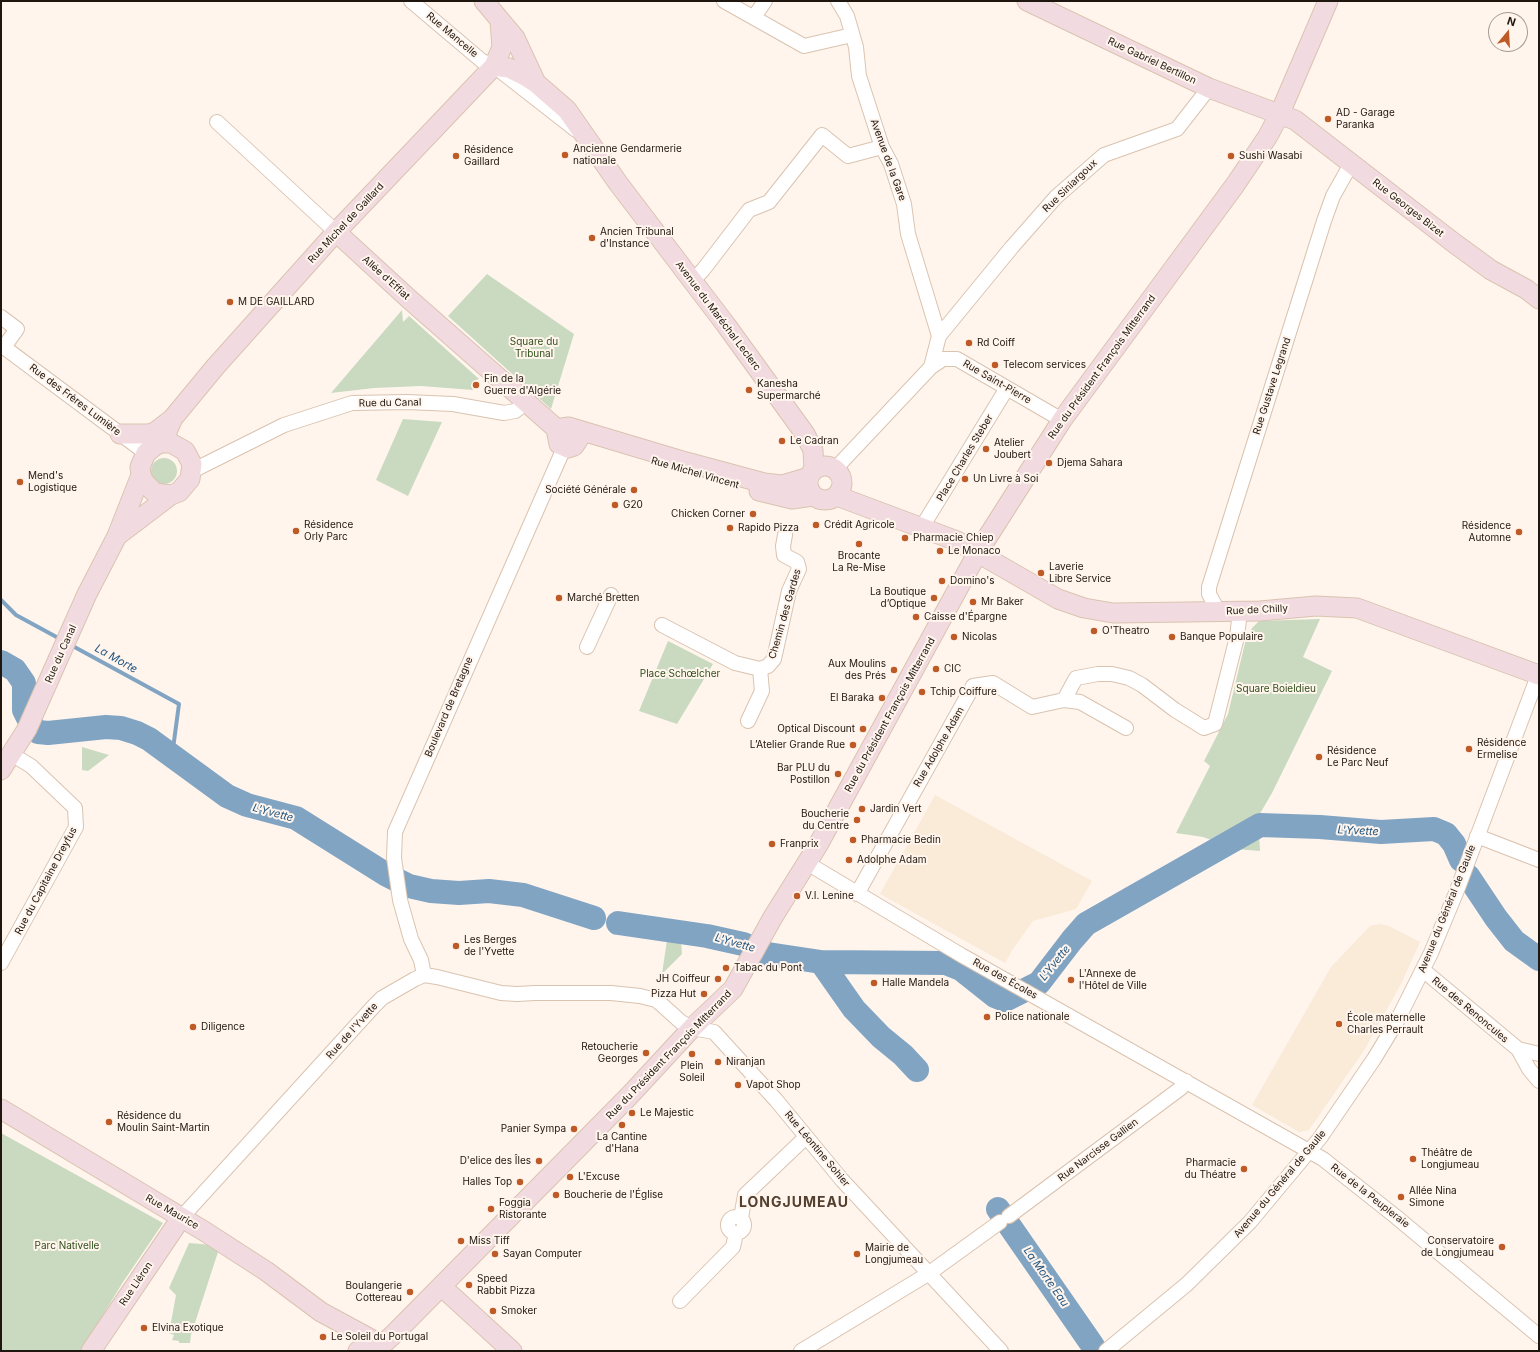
<!DOCTYPE html>
<html>
<head>
<meta charset="utf-8">
<style>
  body { margin:0 }
  #map { position:relative; width:1540px; height:1352px; overflow:hidden; background:#fff5ed; font-family:Inter,sans-serif }
  canvas { display:block }
  .frame { position:absolute; inset:0; border:2px solid #1f160f; pointer-events:none }
  .north { position:absolute; left:1488px; top:12px; width:40px; height:40px; box-sizing:border-box; background:#fff5ed; border:1px solid #a59c94; border-radius:50%; rotate:18deg; font-size:11px; font-weight:700; line-height:16px; text-align:center; color:#1f160f }
  .north::after { content:''; display:block; margin:auto; width:14px; height:18px; background:#be5a25; clip-path:polygon(50% 0,100% 100%,50% 72%,0 100%) }
</style>
</head>
<body>
<div id="map">
<canvas width="1540" height="1352"></canvas>
<div class="frame"></div>
<div class="north">N</div>
</div>
<script>
const context = document.querySelector('canvas').getContext('2d');
context.lineJoin = 'round';
function fillPath(path, color) {
  context.fillStyle = color;
  context.fill(path, 'evenodd');
}
function shape(rows) {
  const path = new Path2D();
  for (const r of rows) {
    if (r.length === 3) {
      path.moveTo(r[0] + r[2], r[1]);
      path.arc(r[0], r[1], r[2], 0, 2 * Math.PI);
      continue;
    }
    path.moveTo(r[0], r[1]);
    for (let i = 2; i < r.length; i += 2) path.lineTo(r[i], r[i + 1]);
  }
  return path;
}
function stroke(path, color, width, dash) {
  context.strokeStyle = color;
  context.lineWidth = width;
  context.lineCap = dash ? 'butt' : 'round';
  context.setLineDash(dash || []);
  context.stroke(path);
}
function drawText(font, color, halo, rows, align = 'center') {
  context.font = font + ' Inter,sans-serif';
  context.lineWidth = 4;
  context.setLineDash([]);
  context.textBaseline = 'middle';
  context.strokeStyle = halo;
  context.fillStyle = color;
  for (const [text, x, y, turn = 0] of rows) {
    context.save();
    context.translate(x, y);
    context.rotate((+turn || 0) * Math.PI / 180);
    context.textAlign = isNaN(turn) ? turn : align;
    if (halo) context.strokeText(text, 0, 0);
    context.fillText(text, 0, 0);
    context.restore();
  }
}
fillPath(shape([
  [935,795,1092,881,1076,909,1033,921,1013,949,1005,963,880,894],
  [1379,924,1389,926,1420,942,1402,982,1365,1049,1309,1130,1299,1132,1252,1105,1331,967,1370,926]
]), '#faead8');
fillPath(shape([
  [487,274,574,334,551,409,448,316],
  [402,310,403,322,409,316,479,379,473,381,471,386,473,390,421,386,374,388,331,393],
  [403,419,442,422,408,496,376,480],
  [164,471,13],
  [1320,619,1303,657,1332,671,1272,793,1258,817,1260,851,1236,849,1203,837,1176,833,1210,766,1204,761,1228,714,1245,643,1252,628,1259,621],
  [668,641,713,664,677,724,639,711],
  [82,747,109,755,88,771,82,770],
  [667,940,681,941,682,954,662,974],
  [1,1133,163,1223,123,1282,81,1351,1,1351],
  [189,1243,212,1245,218,1252,191,1335,190,1343,179,1343,179,1341,172,1340,174,1335,169,1333,176,1295,169,1288]
]), '#c9dac1');
stroke(shape([
  [1,600,16,615,62,640],
  [69,644,179,704,172,756]
]), '#82a4c3', 4);
stroke(shape([
  [1,662,15,670,24,683,24,710,32,726,38,732,48,733,106,727,121,728,137,733,149,739,227,796,247,805,296,818,387,875,409,886,431,891,459,893,489,891,523,895,594,918],
  [1468,876,1496,918,1514,941,1539,959],
  [618,923,707,936,743,944,768,954,821,962,946,963,961,969,995,996,1005,1000,1039,983,1072,940,1086,924,1260,825,1320,827,1381,832,1434,829,1446,834,1454,844,1461,860],
  [821,962,854,1009,881,1037,903,1055,917,1070],
  [998,1209,1093,1346]
]), '#82a4c3', 24);
const street = shape([
  [411,1,482,61,494,66,576,130],
  [724,1,804,46,852,35],
  [838,1,847,16,856,47,859,76,882,147,891,164,904,204,908,234,939,336,931,367],
  [754,17,765,1],
  [217,122,336,232],
  [692,281,703,270,749,210,769,202,822,135,848,156,882,147],
  [1,317,17,329,4,347],
  [939,336,1012,247,1056,197,1104,155,1177,129,1209,88],
  [1,345,146,453],
  [835,469,931,367,943,359,957,359,1062,420],
  [192,471,284,425,352,403,407,402,453,404,504,413,515,411,526,403],
  [922,527,1007,388],
  [1216,612,1216,607,1209,594,1209,587,1324,221,1333,196,1351,164],
  [662,625,735,663,760,669,768,666,774,659,789,591,799,569,797,562,784,555,783,546,785,535],
  [587,647,611,595],
  [1064,700,1080,702,1126,728],
  [748,721,762,691,760,669],
  [1477,836,1539,860],
  [807,863,961,955,1323,1159,1395,1216,1539,1336],
  [857,894,973,686,993,683,1032,707,1064,700,1076,678,1098,674,1112,674,1129,678,1142,685,1175,710,1204,728,1215,724,1237,637,1240,611],
  [1,963,76,827,75,808,31,766,11,754],
  [1423,970,1518,1049,1529,1069,1539,1081],
  [424,975,421,960,411,939,400,900,394,858,395,832,564,448],
  [1518,1049,1539,1054],
  [1009,1216,1181,1088,1186,1081],
  [736,1225,8],
  [181,1218,374,1006,382,998,415,979,424,975,437,977,501,993,517,994,535,993,611,993,640,996,656,1000,661,1004,681,1022,692,1028,714,1032,776,1100,842,1180,1001,1351],
  [741,1218,745,1195,806,1137],
  [680,1301,733,1247,736,1233],
  [801,1351,928,1274,1000,1222],
  [1106,1351,1187,1284,1250,1222,1320,1138,1374,1059,1397,1021,1431,953,1456,893,1539,673]
]);
const secondary = shape([
  [484,1,515,38,536,83],
  [1027,1,1209,88,1295,120,1454,243,1491,270,1526,289,1539,299],
  [494,66,509,68,525,76,536,83,567,110,618,183,726,325,805,434,813,450,814,470],
  [336,232,408,298,559,431],
  [575,430,578,440,574,446,568,448,559,444,557,434,562,428,569,427,686,462,764,483,782,485,809,477],
  [120,434,149,434,155,432,172,419],
  [162,443,173,418,216,366,336,232,494,66,502,47,500,22],
  [825,483,17],
  [759,491,792,499,813,496],
  [837,496,957,541,1058,599,1084,608,1113,613,1260,611,1316,606,1357,608,1539,675],
  [117,536,171,495,179,492,190,479,192,464,185,451,171,443,162,443,156,445,146,453,140,467,141,475,144,482,155,493,171,495],
  [1,770,27,729,87,594,117,536,141,475],
  [1,1109,204,1231,266,1271,321,1312,382,1345],
  [441,1286,512,1351],
  [91,1351,181,1218],
  [358,1351,382,1345,395,1333,630,1095,692,1028,733,989,773,917,818,845,978,552,1062,420,1235,185,1268,136,1280,113,1328,1]
]);
stroke(street, '#dac3af', 16);
stroke(secondary, '#dac3af', 21);
stroke(street, '#fff', 14);
stroke(secondary, '#f2dbe0', 19);
for (const [x, y, r, color] of [
  [1328,119,4,"#be5a25"],
  [565,155,4,"#be5a25"],
  [456,156,4,"#be5a25"],
  [1231,156,4,"#be5a25"],
  [592,238,4,"#be5a25"],
  [230,302,4,"#be5a25"],
  [969,343,4,"#be5a25"],
  [995,365,4,"#be5a25"],
  [476,385,4,"#be5a25"],
  [749,390,4,"#be5a25"],
  [782,441,4,"#be5a25"],
  [986,449,4,"#be5a25"],
  [1049,463,4,"#be5a25"],
  [965,479,4,"#be5a25"],
  [20,482,4,"#be5a25"],
  [634,490,4,"#be5a25"],
  [615,505,4,"#be5a25"],
  [753,514,4,"#be5a25"],
  [816,525,4,"#be5a25"],
  [730,528,4,"#be5a25"],
  [296,531,4,"#be5a25"],
  [1519,532,4,"#be5a25"],
  [905,538,4,"#be5a25"],
  [859,544,4,"#be5a25"],
  [940,551,4,"#be5a25"],
  [1041,573,4,"#be5a25"],
  [942,581,4,"#be5a25"],
  [559,598,4,"#be5a25"],
  [934,598,4,"#be5a25"],
  [973,602,4,"#be5a25"],
  [916,617,4,"#be5a25"],
  [1094,631,4,"#be5a25"],
  [954,637,4,"#be5a25"],
  [1172,637,4,"#be5a25"],
  [936,669,4,"#be5a25"],
  [894,670,4,"#be5a25"],
  [922,692,4,"#be5a25"],
  [882,698,4,"#be5a25"],
  [863,729,4,"#be5a25"],
  [853,745,4,"#be5a25"],
  [1469,749,4,"#be5a25"],
  [1319,757,4,"#be5a25"],
  [838,774,4,"#be5a25"],
  [862,809,4,"#be5a25"],
  [857,820,4,"#be5a25"],
  [853,840,4,"#be5a25"],
  [772,844,4,"#be5a25"],
  [849,860,4,"#be5a25"],
  [797,896,4,"#be5a25"],
  [456,946,4,"#be5a25"],
  [726,968,4,"#be5a25"],
  [718,979,4,"#be5a25"],
  [1071,980,4,"#be5a25"],
  [874,983,4,"#be5a25"],
  [704,994,4,"#be5a25"],
  [987,1017,4,"#be5a25"],
  [1339,1024,4,"#be5a25"],
  [193,1027,4,"#be5a25"],
  [646,1053,4,"#be5a25"],
  [692,1054,4,"#be5a25"],
  [718,1062,4,"#be5a25"],
  [738,1085,4,"#be5a25"],
  [632,1113,4,"#be5a25"],
  [109,1122,4,"#be5a25"],
  [622,1125,4,"#be5a25"],
  [574,1129,4,"#be5a25"],
  [1413,1159,4,"#be5a25"],
  [539,1161,4,"#be5a25"],
  [1244,1169,4,"#be5a25"],
  [570,1177,4,"#be5a25"],
  [520,1182,4,"#be5a25"],
  [556,1195,4,"#be5a25"],
  [1401,1197,4,"#be5a25"],
  [491,1209,4,"#be5a25"],
  [461,1241,4,"#be5a25"],
  [1502,1247,4,"#be5a25"],
  [495,1254,4,"#be5a25"],
  [857,1254,4,"#be5a25"],
  [469,1285,4,"#be5a25"],
  [410,1292,4,"#be5a25"],
  [493,1311,4,"#be5a25"],
  [144,1328,4,"#be5a25"],
  [323,1337,4,"#be5a25"]
]) {
  const dot = new Path2D();
  dot.arc(x, y, r, 0, 2 * Math.PI);
  context.fillStyle = color;
  context.fill(dot);
  stroke(dot, '#fff5ed', 1.5);
}
drawText('10px', '#1f160f', '#fff5ed', [
  ["Rue Mancelle",452,35,40],
  ["Rue Gabriel Bertillon",1152,61,25],
  ["Avenue de la Gare",888,160,70],
  ["Rue Siniargoux",1070,186,-44],
  ["Rue Georges Bizet",1408,208,38],
  ["Rue Michel de Gaillard",346,223,-47],
  ["Allée d'Effiat",386,278,42],
  ["Avenue du Maréchal Leclerc",718,316,53],
  ["Rue du Président François Mitterrand",1102,367,-54],
  ["Rue Saint-Pierre",997,382,30],
  ["Rue Gustave Legrand",1272,386,-72],
  ["Rue des Frères Lumière",75,400,37],
  ["Rue du Canal",390,403,-1],
  ["Place Charles Steber",965,458,-59],
  ["Rue Michel Vincent",695,473,16],
  ["Rue de Chilly",1257,610,-3],
  ["Chemin des Gardes",785,614,-74],
  ["Rue du Canal",61,654,-66],
  ["Boulevard de Bretagne",449,707,-67],
  ["Rue du Président François Mitterrand",890,715,-61],
  ["Rue Adolphe Adam",939,747,-60],
  ["Rue du Capitaine Dreyfus",46,881,-62],
  ["Avenue du Général de Gaulle",1447,909,-68],
  ["Rue des Écoles",1005,979,29],
  ["Rue des Renoncules",1470,1010,40],
  ["Rue de l'Yvette",352,1031,-48],
  ["Rue du Président François Mitterrand",669,1055,-46],
  ["Rue Léontine Sohier",817,1149,50],
  ["Rue Narcisse Gallien",1098,1150,-37],
  ["Avenue du Général de Gaulle",1280,1184,-50],
  ["Rue de la Peupleraie",1370,1196,38],
  ["Rue Maurice",172,1212,30],
  ["Rue Liéron",136,1284,-56]
]);
drawText('10px', '#1f160f', '#fff5ed', [
  ["AD - Garage",1336,113],
  ["Paranka",1336,125],
  ["Ancienne Gendarmerie",573,149],
  ["nationale",573,161],
  ["Résidence",464,150],
  ["Gaillard",464,162],
  ["Sushi Wasabi",1239,156],
  ["Ancien Tribunal",600,232],
  ["d'Instance",600,244],
  ["M DE GAILLARD",238,302],
  ["Rd Coiff",977,343],
  ["Telecom services",1003,365],
  ["Fin de la",484,379],
  ["Guerre d'Algérie",484,391],
  ["Kanesha",757,384],
  ["Supermarché",757,396],
  ["Le Cadran",790,441],
  ["Atelier",994,443],
  ["Joubert",994,455],
  ["Djema Sahara",1057,463],
  ["Mend's",28,476],
  ["Logistique",28,488],
  ["Un Livre à Soi",973,479],
  ["Société Générale",626,490,"right"],
  ["G20",623,505],
  ["Chicken Corner",745,514,"right"],
  ["Résidence",304,525],
  ["Orly Parc",304,537],
  ["Crédit Agricole",824,525],
  ["Résidence",1511,526,"right"],
  ["Automne",1511,538,"right"],
  ["Rapido Pizza",738,528],
  ["Pharmacie Chiep",913,538],
  ["Le Monaco",948,551],
  ["Brocante",859,556,"center"],
  ["La Re-Mise",859,568,"center"],
  ["Laverie",1049,567],
  ["Libre Service",1049,579],
  ["Domino's",950,581],
  ["La Boutique",926,592,"right"],
  ["d’Optique",926,604,"right"],
  ["Marché Bretten",567,598],
  ["Mr Baker",981,602],
  ["Caisse d'Épargne",924,617],
  ["O'Theatro",1102,631],
  ["Nicolas",962,637],
  ["Banque Populaire",1180,637],
  ["Aux Moulins",886,664,"right"],
  ["des Prés",886,676,"right"],
  ["CIC",944,669],
  ["Tchip Coiffure",930,692],
  ["El Baraka",874,698,"right"],
  ["Optical Discount",855,729,"right"],
  ["Résidence",1477,743],
  ["Ermelise",1477,755],
  ["L’Atelier Grande Rue",845,745,"right"],
  ["Résidence",1327,751],
  ["Le Parc Neuf",1327,763],
  ["Bar PLU du",830,768,"right"],
  ["Postillon",830,780,"right"],
  ["Jardin Vert",870,809],
  ["Boucherie",849,814,"right"],
  ["du Centre",849,826,"right"],
  ["Pharmacie Bedin",861,840],
  ["Franprix",780,844],
  ["Adolphe Adam",857,860],
  ["V.I. Lenine",805,896],
  ["Les Berges",464,940],
  ["de l'Yvette",464,952],
  ["Tabac du Pont",734,968],
  ["L'Annexe de",1079,974],
  ["l'Hôtel de Ville",1079,986],
  ["JH Coiffeur",710,979,"right"],
  ["Halle Mandela",882,983],
  ["Pizza Hut",696,994,"right"],
  ["Police nationale",995,1017],
  ["École maternelle",1347,1018],
  ["Charles Perrault",1347,1030],
  ["Diligence",201,1027],
  ["Retoucherie",638,1047,"right"],
  ["Georges",638,1059,"right"],
  ["Niranjan",726,1062],
  ["Plein",692,1066,"center"],
  ["Soleil",692,1078,"center"],
  ["Vapot Shop",746,1085],
  ["Le Majestic",640,1113],
  ["Résidence du",117,1116],
  ["Moulin Saint-Martin",117,1128],
  ["Panier Sympa",566,1129,"right"],
  ["La Cantine",622,1137,"center"],
  ["d'Hana",622,1149,"center"],
  ["Théâtre de",1421,1153],
  ["Longjumeau",1421,1165],
  ["D'elice des Îles",531,1161,"right"],
  ["Pharmacie",1236,1163,"right"],
  ["du Théatre",1236,1175,"right"],
  ["L'Excuse",578,1177],
  ["Halles Top",512,1182,"right"],
  ["Allée Nina",1409,1191],
  ["Simone",1409,1203],
  ["Boucherie de l'Église",564,1195],
  ["Foggia",499,1203],
  ["Ristorante",499,1215],
  ["Miss Tiff",469,1241],
  ["Conservatoire",1494,1241,"right"],
  ["de Longjumeau",1494,1253,"right"],
  ["Mairie de",865,1248],
  ["Longjumeau",865,1260],
  ["Sayan Computer",503,1254],
  ["Speed",477,1279],
  ["Rabbit Pizza",477,1291],
  ["Boulangerie",402,1286,"right"],
  ["Cottereau",402,1298,"right"],
  ["Smoker",501,1311],
  ["Elvina Exotique",152,1328],
  ["Le Soleil du Portugal",331,1337]
], 'left');
drawText('10px', '#2f4f1a', '#fff5ed', [
  ["Square du",534,342],
  ["Tribunal",534,354],
  ["Place Schœlcher",680,674],
  ["Square Boieldieu",1276,689],
  ["Parc Nativelle",67,1246]
]);
drawText('italic 11px', '#235580', '#fff5ed', [
  ["La Morte",116,659,29],
  ["L'Yvette",273,813,15],
  ["L'Yvette",1358,831,3],
  ["L'Yvette",735,943,16],
  ["L'Yvette",1055,963,-51],
  ["La Morte Eau",1046,1277,55]
]);
context.letterSpacing = '1px';
drawText('bold 14px', '#54402f', '#fff5ed', [
  ["LONGJUMEAU",794,1203]
]);
context.letterSpacing = '0px';
</script>
</body>
</html>
